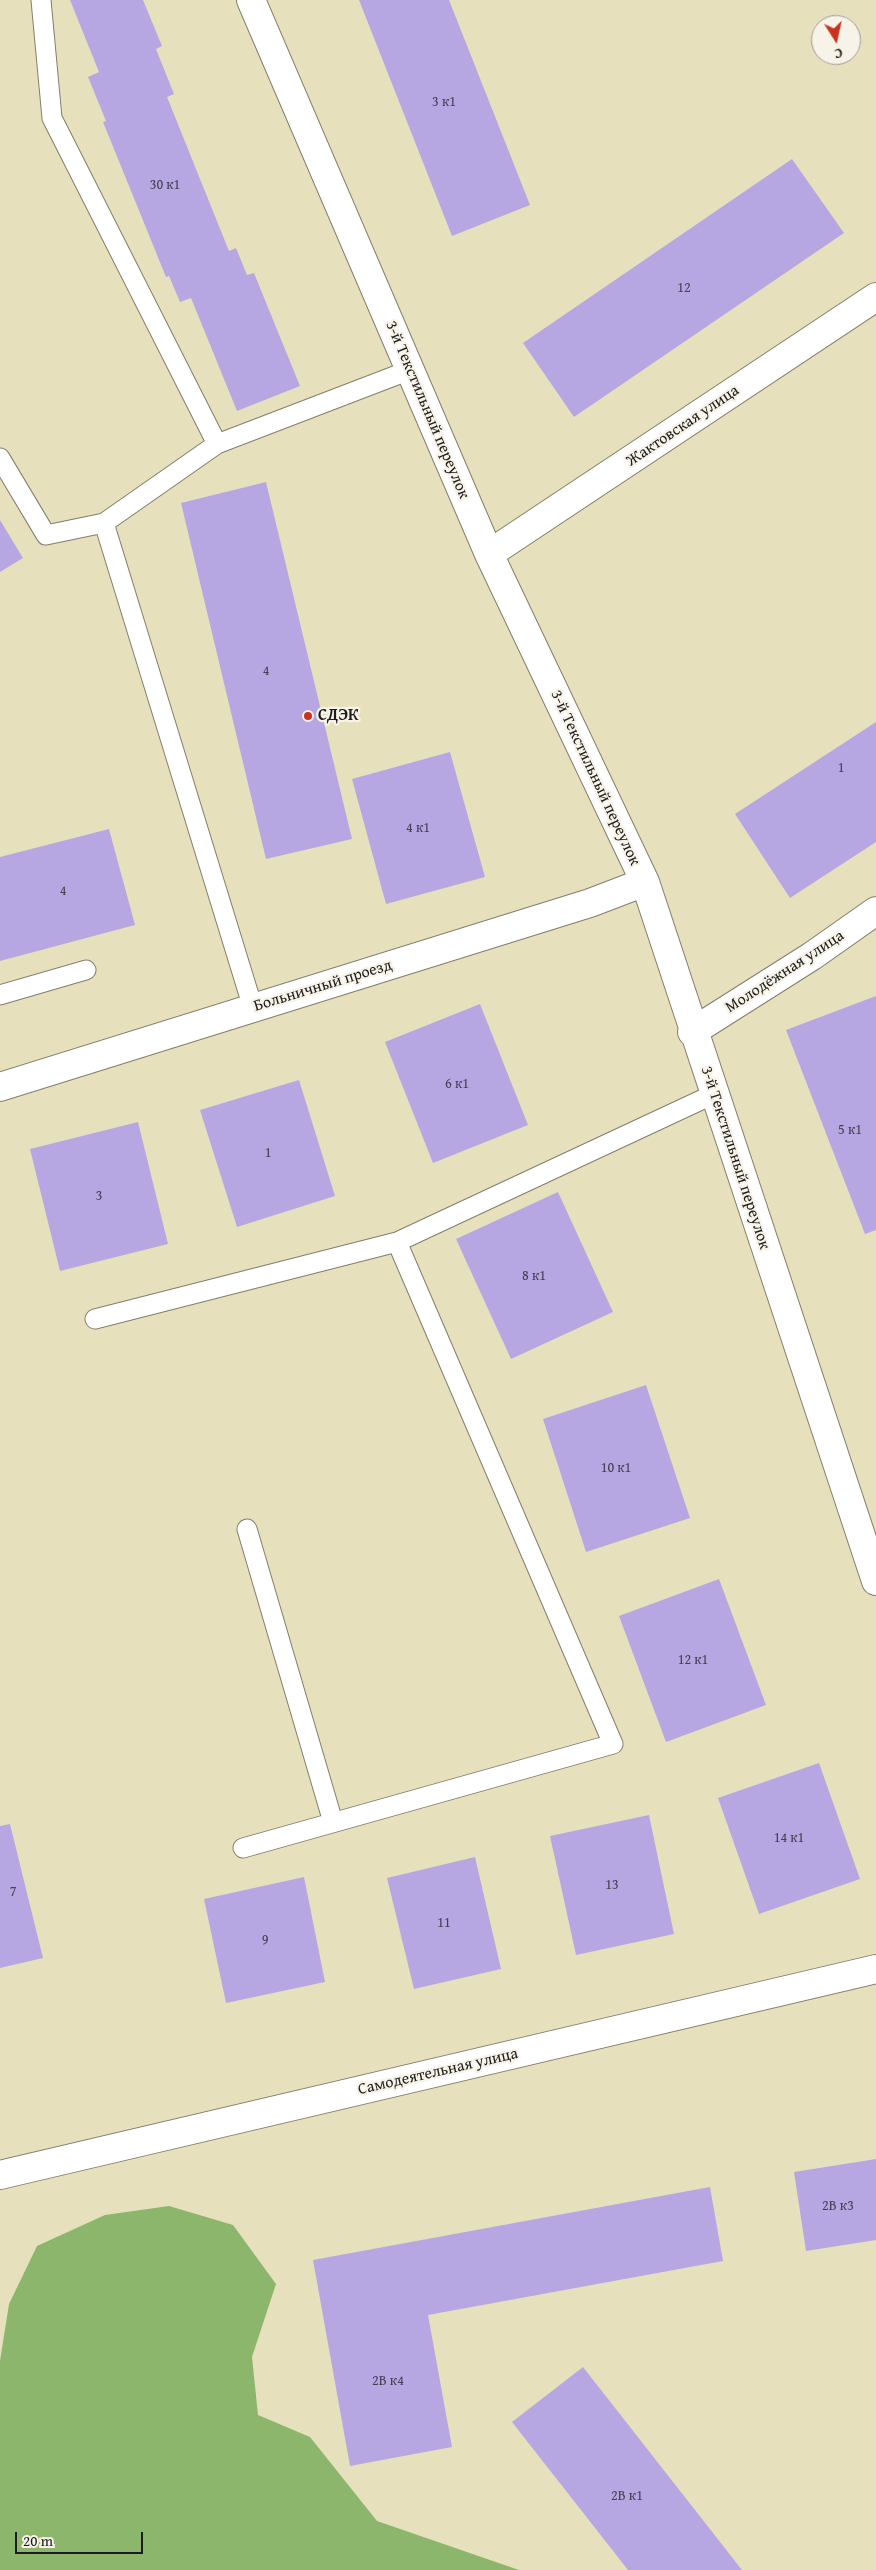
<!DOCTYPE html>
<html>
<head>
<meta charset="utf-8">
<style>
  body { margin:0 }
  #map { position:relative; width:876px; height:2570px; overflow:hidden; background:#e7e0bd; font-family:"Gentium Book Plus",serif }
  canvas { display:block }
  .north { position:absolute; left:811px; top:15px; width:50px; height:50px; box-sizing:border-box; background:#f7f3e8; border:1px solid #9f9d96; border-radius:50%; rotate:170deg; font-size:14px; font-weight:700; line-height:20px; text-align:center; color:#1c1c1c }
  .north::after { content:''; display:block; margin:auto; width:18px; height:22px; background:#c8321e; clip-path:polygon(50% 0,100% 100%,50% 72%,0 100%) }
  .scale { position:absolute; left:15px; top:2532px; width:128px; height:22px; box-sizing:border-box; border:2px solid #1c1c1c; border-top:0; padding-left:6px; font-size:15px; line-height:18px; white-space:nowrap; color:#1c1c1c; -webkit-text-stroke:4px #f7f3e8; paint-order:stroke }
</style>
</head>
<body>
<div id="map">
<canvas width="876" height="2570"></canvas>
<div class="north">С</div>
<div class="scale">20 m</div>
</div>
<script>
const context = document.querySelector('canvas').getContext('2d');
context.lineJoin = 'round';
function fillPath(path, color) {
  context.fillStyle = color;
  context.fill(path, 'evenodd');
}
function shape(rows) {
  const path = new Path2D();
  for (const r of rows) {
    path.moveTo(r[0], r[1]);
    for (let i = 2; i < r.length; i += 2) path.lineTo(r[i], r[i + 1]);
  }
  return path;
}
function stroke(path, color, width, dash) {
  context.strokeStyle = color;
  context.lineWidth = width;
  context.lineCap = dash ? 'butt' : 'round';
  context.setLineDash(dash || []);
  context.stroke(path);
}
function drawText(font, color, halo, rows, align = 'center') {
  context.font = font + ' "Gentium Book Plus",serif';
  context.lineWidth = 4.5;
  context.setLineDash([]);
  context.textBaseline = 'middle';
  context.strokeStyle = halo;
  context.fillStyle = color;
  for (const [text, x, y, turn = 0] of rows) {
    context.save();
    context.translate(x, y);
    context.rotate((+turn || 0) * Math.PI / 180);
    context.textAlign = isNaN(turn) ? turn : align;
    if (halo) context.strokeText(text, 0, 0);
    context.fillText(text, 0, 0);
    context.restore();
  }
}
fillPath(shape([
  [169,2206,233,2225,276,2284,252,2357,258,2415,310,2437,377,2521,519,2570,0,2570,0,2361,9,2304,37,2246,105,2215]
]), '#8cb66c');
fillPath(shape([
  [70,0,143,0,162,46,156,49,174,94,167,97,229,251,236,248,247,275,254,273,300,386,237,411,191,298,180,302,169,276,166,277,103,122,106,121,88,77,99,72],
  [359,0,449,0,530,205,452,236],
  [792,159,844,233,574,417,523,343],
  [266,482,352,839,266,859,181,503],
  [0,520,23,558,0,572],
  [876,722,876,842,790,898,735,814],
  [450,752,485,877,386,904,352,779],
  [109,829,135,925,0,961,0,857],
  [876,996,876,1230,865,1234,786,1030],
  [480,1004,528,1125,433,1163,385,1042],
  [299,1080,335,1196,237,1227,200,1110],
  [138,1122,168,1244,60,1271,30,1149],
  [558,1192,613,1312,511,1359,456,1239],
  [646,1385,690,1518,586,1552,543,1419],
  [719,1579,766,1705,666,1742,619,1616],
  [819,1763,860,1879,759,1914,718,1798],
  [649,1815,674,1934,576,1955,550,1836],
  [10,1824,43,1958,0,1968,0,1826],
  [475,1857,501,1969,414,1989,387,1878],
  [304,1877,325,1982,226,2003,204,1899],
  [876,2159,876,2240,806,2251,794,2172],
  [710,2187,723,2261,428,2315,452,2447,350,2466,313,2260],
  [583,2367,742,2570,628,2570,512,2422]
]), '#b6a7e3');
const lane = shape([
  [41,0,52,118,217,444,410,370],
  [217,444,104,523,253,1008],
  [0,458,46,535,104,523],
  [0,995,86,970],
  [95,1319,397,1242],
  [247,1529,333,1822],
  [243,1848,613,1744,397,1242,714,1094]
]);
const street = shape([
  [251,0,489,554,645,882,876,1581],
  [489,554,876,297],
  [692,1032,812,956,876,911],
  [0,1087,590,903,645,882],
  [0,2175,876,1969]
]);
stroke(lane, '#827e6c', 21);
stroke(street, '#827e6c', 30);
stroke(lane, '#fff', 19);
stroke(street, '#fff', 28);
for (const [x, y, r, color] of [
  [308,716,5,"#c8321e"]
]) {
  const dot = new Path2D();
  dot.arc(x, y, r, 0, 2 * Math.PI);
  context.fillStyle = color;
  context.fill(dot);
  stroke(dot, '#f7f3e8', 2);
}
drawText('14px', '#423f4e', null, [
  ["3 к1",444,102],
  ["30 к1",165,185],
  ["12",684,288],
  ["4",266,671],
  ["1",841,768],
  ["4 к1",418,828],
  ["4",63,891],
  ["6 к1",457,1084],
  ["5 к1",850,1130],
  ["1",268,1153],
  ["3",99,1196],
  ["8 к1",534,1276],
  ["10 к1",616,1468],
  ["12 к1",693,1660],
  ["14 к1",789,1838],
  ["13",612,1885],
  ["7",13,1892],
  ["11",444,1923],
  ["9",265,1940],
  ["2В к3",838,2206],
  ["2В к4",388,2381],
  ["2В к1",627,2496]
]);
drawText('16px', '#1c1c1c', '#f7f3e8', [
  ["3-й Текстильный переулок",427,410,67],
  ["Жактовская улица",683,426,-34],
  ["3-й Текстильный переулок",595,778,65],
  ["Молодёжная улица",785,972,-33],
  ["Больничный проезд",323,986,-17],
  ["3-й Текстильный переулок",735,1158,72],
  ["Самодеятельная улица",438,2072,-13]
]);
drawText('bold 16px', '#1c1c1c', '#f7f3e8', [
  ["СДЭК",318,716]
], 'left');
</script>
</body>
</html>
